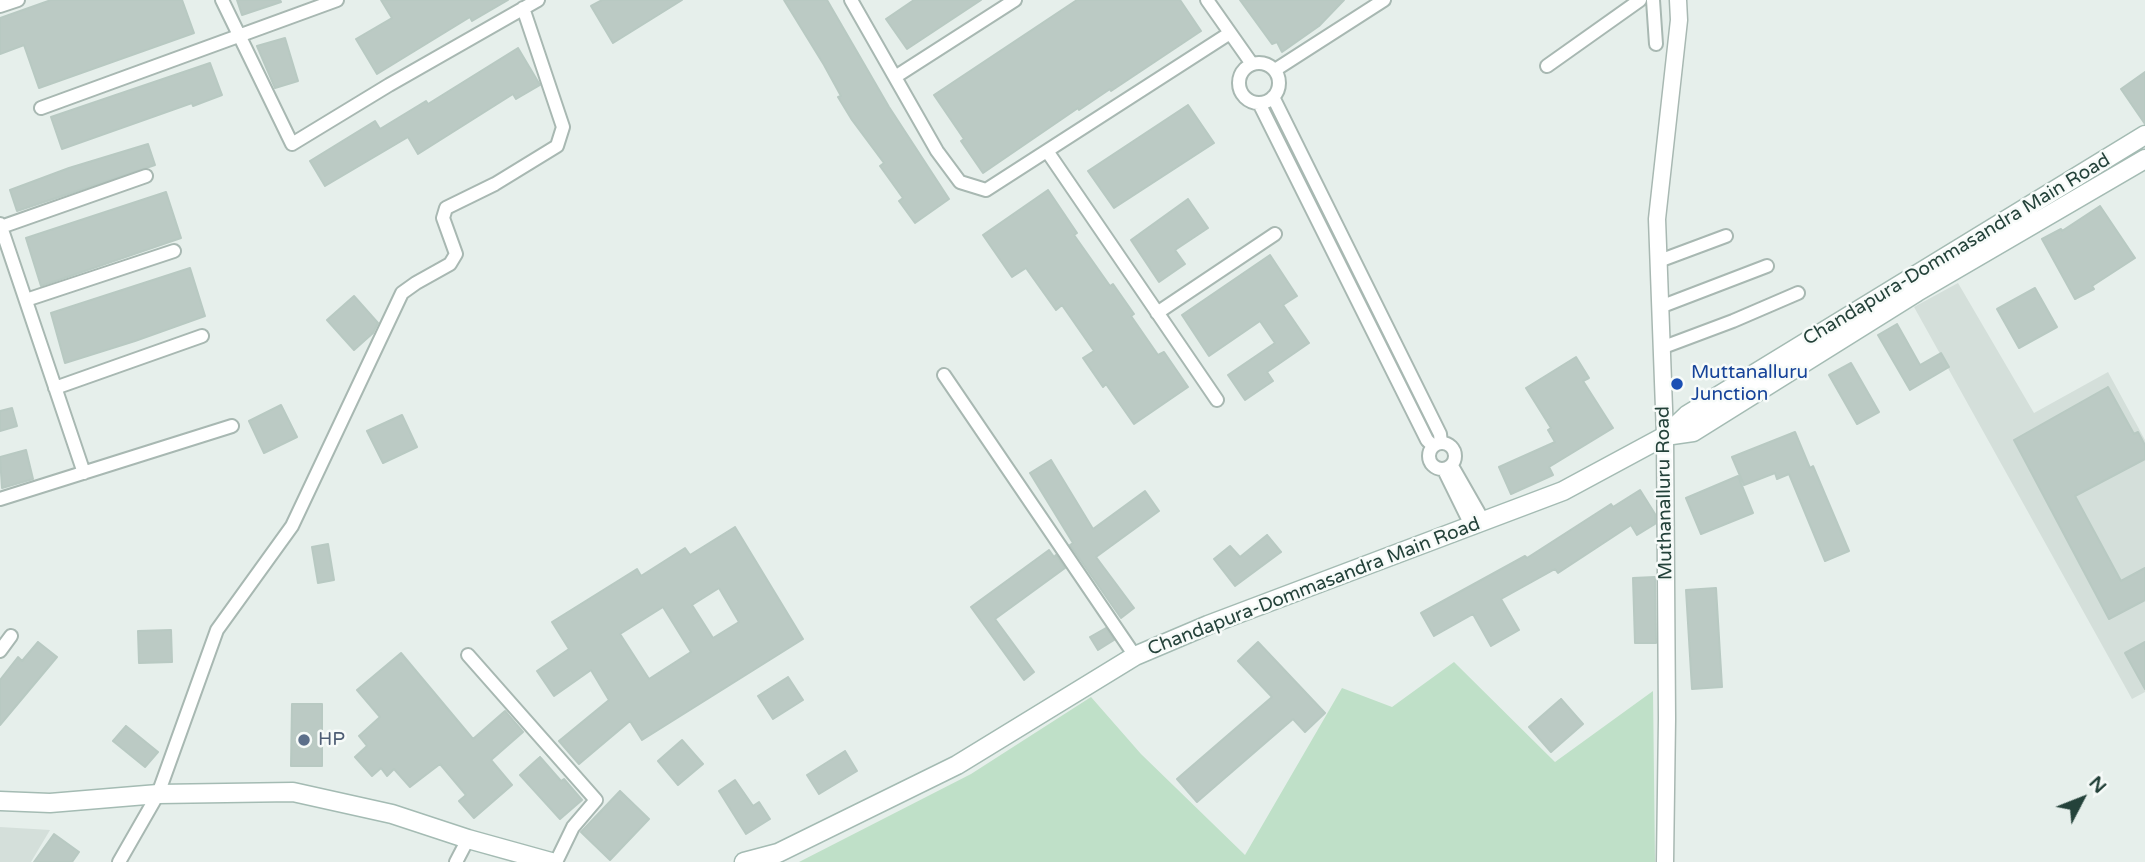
<!DOCTYPE html>
<html>
<head>
<meta charset="utf-8">
<style>
  body { margin:0 }
  #map { position:relative; width:2145px; height:862px; overflow:hidden; background:#e6efeb; font-family:"Varela Round",sans-serif }
  canvas { display:block }
  .north { position:absolute; left:2047px; top:764px; width:70px; height:70px; -webkit-text-stroke:5px #f7fbf9; paint-order:stroke; rotate:48deg; font-size:19px; font-weight:700; line-height:28px; text-align:center; color:#24423a }
  .north::after { content:''; display:block; margin:auto; width:24px; height:32px; background:#24423a; clip-path:polygon(50% 0,100% 100%,50% 72%,0 100%) }
</style>
</head>
<body>
<div id="map">
<canvas width="2145" height="862"></canvas>
<div class="north">N</div>
</div>
<script>
const context = document.querySelector('canvas').getContext('2d');
context.lineJoin = 'round';
function fillPath(path, color) {
  context.fillStyle = color;
  context.fill(path, 'evenodd');
}
function shape(rows) {
  const path = new Path2D();
  for (const r of rows) {
    if (r.length === 3) {
      path.moveTo(r[0] + r[2], r[1]);
      path.arc(r[0], r[1], r[2], 0, 2 * Math.PI);
      continue;
    }
    path.moveTo(r[0], r[1]);
    for (let i = 2; i < r.length; i += 2) path.lineTo(r[i], r[i + 1]);
  }
  return path;
}
function stroke(path, color, width, dash) {
  context.strokeStyle = color;
  context.lineWidth = width;
  context.lineCap = dash ? 'butt' : 'round';
  context.setLineDash(dash || []);
  context.stroke(path);
}
function drawText(font, color, halo, rows, align = 'center') {
  context.font = font + ' "Varela Round",sans-serif';
  context.lineWidth = 5;
  context.setLineDash([]);
  context.textBaseline = 'middle';
  context.strokeStyle = halo;
  context.fillStyle = color;
  for (const [text, x, y, turn = 0] of rows) {
    context.save();
    context.translate(x, y);
    context.rotate((+turn || 0) * Math.PI / 180);
    context.textAlign = isNaN(turn) ? turn : align;
    if (halo) context.strokeText(text, 0, 0);
    context.fillText(text, 0, 0);
    context.restore();
  }
}
fillPath(shape([
  [1958,283,2034,413,2108,372,2145,440,2145,692,2132,699,1914,307],
  [0,827,50,830,31,862,0,862]
]), '#d4dfda');
fillPath(shape([
  [1454,662,1555,762,1653,691,1655,862,799,862,971,774,1091,697,1141,754,1245,855,1342,688,1392,707]
]), '#bfe0c8');
const building = shape([
  [51,0,182,0,194,33,39,88,24,45,0,54,0,18,51,0],
  [237,0,280,0,281,2,242,15,237,0],
  [381,0,508,0,472,21,470,17,377,74,356,39,392,18,381,0],
  [602,0,682,0,613,43,591,6,602,0],
  [784,0,827,0,889,107,949,199,915,223,899,201,903,198,880,166,884,163,852,120,838,97,841,96,824,65,784,0],
  [914,0,981,0,907,49,886,19,914,0],
  [1077,0,1180,0,1201,31,1111,91,1110,89,1079,110,1078,108,983,173,961,141,964,139,934,95,1077,0],
  [1240,0,1344,0,1319,26,1282,52,1277,42,1272,44,1240,0],
  [285,38,298,81,275,88,257,46,285,38],
  [518,48,540,85,516,99,513,94,418,154,408,137,325,186,310,161,375,121,380,129,426,101,428,104,518,48],
  [210,63,222,95,193,106,192,103,62,149,51,117,210,63],
  [2145,72,2145,124,2121,89,2145,72],
  [1188,105,1214,143,1114,208,1088,171,1188,105],
  [148,144,155,165,17,211,10,190,69,168,148,144],
  [1048,190,1077,233,1074,235,1110,286,1113,284,1134,314,1131,316,1158,355,1164,352,1188,387,1134,424,1106,384,1103,387,1083,358,1094,351,1062,305,1056,310,1026,268,1012,277,983,235,1048,190],
  [166,192,181,238,41,286,26,238,166,192],
  [1188,199,1208,228,1175,250,1185,264,1159,282,1131,240,1188,199],
  [2100,206,2135,258,2092,286,2094,289,2075,299,2042,239,2061,229,2062,231,2100,206],
  [1270,255,1297,296,1283,305,1309,343,1267,372,1273,381,1245,400,1228,375,1275,343,1260,321,1209,356,1182,315,1270,255],
  [190,268,205,316,135,341,65,363,51,313,190,268],
  [2035,288,2057,327,2019,348,1997,309,2035,288],
  [354,296,378,323,373,333,354,350,327,320,354,296],
  [1897,324,1920,365,1941,353,1949,367,1910,390,1878,335,1897,324],
  [1576,357,1589,378,1583,381,1613,428,1549,467,1553,475,1511,494,1499,467,1555,442,1548,430,1551,428,1526,388,1576,357],
  [1851,363,1879,412,1857,424,1829,375,1851,363],
  [2108,387,2134,434,2138,432,2145,445,2145,459,2075,496,2121,581,2145,568,2145,600,2109,619,2014,440,2108,387],
  [281,405,297,437,264,453,249,421,281,405],
  [12,408,17,426,0,431,0,411,12,408],
  [402,415,417,447,383,463,367,431,402,415],
  [1795,432,1810,468,1813,466,1849,551,1825,561,1789,474,1777,479,1775,473,1744,485,1732,457,1795,432],
  [26,450,33,479,2,488,0,457,26,450],
  [1051,460,1093,529,1145,491,1159,511,1096,557,1134,608,1121,618,1070,545,1073,543,1030,473,1051,460],
  [1738,476,1753,513,1701,534,1686,498,1738,476],
  [1640,490,1655,514,1655,524,1637,535,1631,525,1558,573,1555,569,1501,599,1519,630,1491,646,1473,614,1434,636,1421,613,1525,556,1527,558,1611,504,1613,507,1640,490],
  [735,527,803,639,642,740,630,721,579,764,559,741,609,700,591,670,554,696,537,671,569,649,552,622,637,569,641,576,685,548,690,555,735,527],
  [719,588,739,622,713,638,692,605,719,588],
  [663,607,691,652,649,679,620,634,663,607],
  [1267,535,1281,552,1235,586,1214,559,1230,546,1240,557,1267,535],
  [328,544,334,580,318,583,312,547,328,544],
  [1049,550,1054,557,1056,555,1065,568,995,619,1034,672,1024,680,971,607,1049,550],
  [1655,577,1656,643,1635,643,1633,578,1655,577],
  [1716,588,1722,687,1692,689,1686,590,1716,588],
  [1106,628,1114,640,1098,650,1090,637,1106,628],
  [171,630,172,662,139,663,138,631,171,630],
  [38,642,57,657,0,725,0,680,18,657,22,661,38,642],
  [1258,642,1325,713,1305,732,1293,719,1197,802,1177,779,1272,697,1238,661,1258,642],
  [2145,642,2145,689,2125,653,2145,642],
  [401,653,473,739,505,711,523,732,491,760,512,785,474,818,459,801,466,795,440,764,410,787,394,769,387,776,381,768,372,776,355,757,367,746,359,736,380,717,357,690,401,653],
  [788,677,803,700,773,719,758,696,788,677],
  [1561,699,1583,724,1551,752,1529,727,1561,699],
  [292,704,322,704,322,766,291,766,292,704],
  [126,726,158,752,145,767,113,741,126,726],
  [682,740,703,764,678,785,658,761,682,740],
  [845,751,857,771,819,794,807,775,845,751],
  [540,757,561,781,564,779,582,800,560,819,520,775,540,757],
  [735,780,753,806,759,802,770,819,746,834,719,791,735,780],
  [620,791,649,819,610,860,581,832,620,791],
  [54,834,79,852,72,862,34,862,54,834]
]);
fillPath(building, '#bbcac4');
stroke(building, '#b8c9c2', 2);
const minor = shape([
  [222,0,292,144,389,85,538,0],
  [851,0,937,151,960,182,986,190,1230,33],
  [1207,0,1252,64],
  [1653,0,1656,44],
  [0,6,18,0],
  [1259,83,20],
  [1547,66,1640,0],
  [1275,70,1384,0],
  [895,77,1015,0],
  [1273,97,1440,434,1441,443],
  [1259,103,1427,440,1433,446],
  [41,108,337,0],
  [1047,151,1217,400],
  [0,224,84,473],
  [1,227,146,176],
  [1659,261,1726,236],
  [26,300,174,251],
  [1660,307,1767,266],
  [1157,313,1275,234],
  [1661,348,1733,321,1798,293],
  [944,375,1135,656],
  [55,388,202,336],
  [1442,456,13],
  [1452,466,1484,522],
  [1444,470,1472,527],
  [0,499,232,426],
  [0,651,11,636],
  [468,655,596,800,573,827,556,862],
  [119,862,158,794,217,630,292,526,402,293,416,283,450,264,456,254,443,218,446,208,495,184,557,146,563,127,523,8],
  [456,862,468,839]
]);
const tertiary = shape([
  [1665,862,1667,719,1665,436,1657,219,1679,20,1678,0]
]);
const secondary = shape([
  [1665,436,1693,432,1917,292,2145,159],
  [0,801,50,803,158,794,293,792,392,814,468,839,551,862],
  [744,862,778,853,957,765,1135,656,1208,625,1563,491,1665,436,1687,415,2145,135]
]);
stroke(minor, '#a8b8b2', 16);
stroke(tertiary, '#a8b8b2', 19);
stroke(secondary, '#a4bbb3', 21);
stroke(minor, '#fff', 12);
stroke(tertiary, '#fff', 16);
stroke(secondary, '#fff', 18);
for (const [x, y, r, color] of [
  [1677,384,7,"#1a4fb4"],
  [304,740,7,"#5c6f8a"]
]) {
  const dot = new Path2D();
  dot.arc(x, y, r, 0, 2 * Math.PI);
  context.fillStyle = color;
  context.fill(dot);
  stroke(dot, '#f7fbf9', 2.5);
}
drawText('19px', '#24423a', '#f7fbf9', [
  ["Chandapura-Dommasandra Main Road",1957,250,-31],
  ["Muthanalluru Road",1665,493,-91],
  ["Chandapura-Dommasandra Main Road",1314,587,-21]
]);
drawText('19px', '#164399', '#f7fbf9', [
  ["Muttanalluru",1691,373],
  ["Junction",1691,395]
], 'left');
drawText('19px', '#4e5e75', '#f7fbf9', [
  ["HP",318,740]
], 'left');
</script>
</body>
</html>
